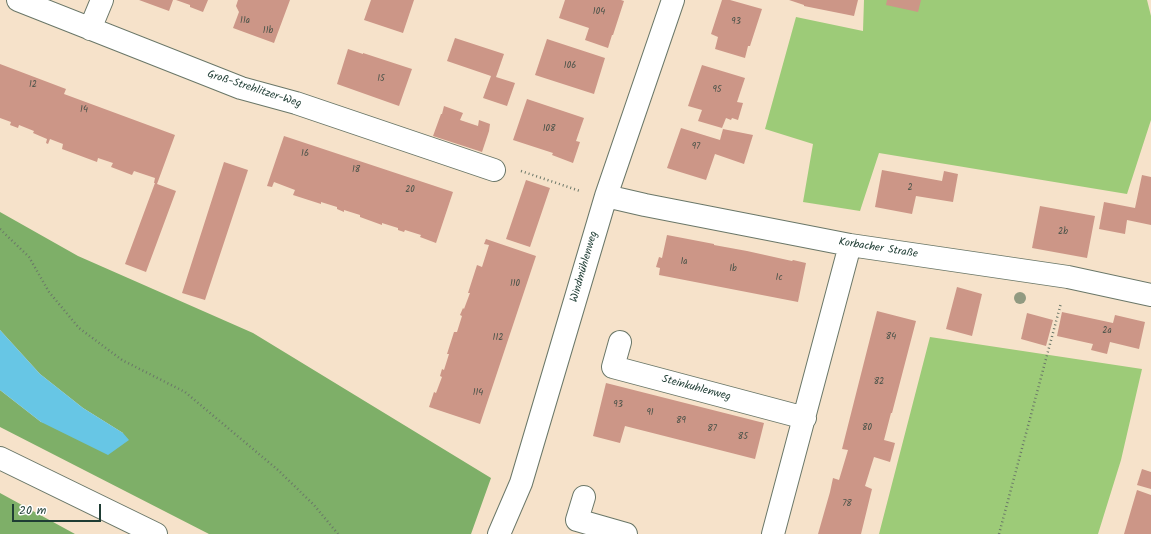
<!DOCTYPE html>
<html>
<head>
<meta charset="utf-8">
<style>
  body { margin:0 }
  #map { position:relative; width:1151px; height:534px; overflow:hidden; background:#f6e2ca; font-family:Kalam,sans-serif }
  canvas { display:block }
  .scale { position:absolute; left:12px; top:504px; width:89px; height:18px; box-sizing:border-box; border:2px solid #1f3d34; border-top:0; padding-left:5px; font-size:12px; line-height:14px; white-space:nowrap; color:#1f3d34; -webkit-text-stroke:3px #fff; paint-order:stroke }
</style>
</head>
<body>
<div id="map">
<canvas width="1151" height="534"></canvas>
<div class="scale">20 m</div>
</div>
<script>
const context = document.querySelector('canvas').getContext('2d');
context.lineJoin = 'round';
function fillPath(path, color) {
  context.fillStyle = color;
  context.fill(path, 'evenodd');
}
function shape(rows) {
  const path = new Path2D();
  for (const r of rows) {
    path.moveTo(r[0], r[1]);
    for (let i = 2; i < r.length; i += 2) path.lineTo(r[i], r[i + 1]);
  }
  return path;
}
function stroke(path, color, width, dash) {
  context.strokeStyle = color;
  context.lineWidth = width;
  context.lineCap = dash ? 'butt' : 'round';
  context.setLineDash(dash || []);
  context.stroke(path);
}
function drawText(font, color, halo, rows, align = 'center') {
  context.font = font + ' Kalam,sans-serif';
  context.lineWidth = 3;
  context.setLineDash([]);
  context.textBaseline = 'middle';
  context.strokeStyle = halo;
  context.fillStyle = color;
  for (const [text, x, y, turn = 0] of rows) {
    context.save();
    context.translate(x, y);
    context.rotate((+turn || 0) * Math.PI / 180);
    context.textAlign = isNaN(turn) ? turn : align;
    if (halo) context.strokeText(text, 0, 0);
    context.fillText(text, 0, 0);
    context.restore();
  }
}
fillPath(shape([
  [864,0,1147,0,1151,16,1151,120,1127,194,879,153,860,211,803,202,813,144,765,129,796,17,863,31],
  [930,337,1142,369,1121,460,1098,534,879,534]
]), '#9dcb78');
fillPath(shape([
  [0,212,78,256,253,333,491,478,471,534,209,534,0,427,0,390,41,422,123,433,83,408,40,374,0,330],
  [0,493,75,534,0,534]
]), '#7eaf68');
fillPath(shape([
  [0,330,40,374,83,408,123,433,129,440,108,455,41,422,0,390]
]), '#67c6e5');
fillPath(shape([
  [139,0,173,0,169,11],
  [176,0,208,0,203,12,190,7,190,5],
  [238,0,290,0,274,43,233,28,239,12,236,6],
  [371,0,414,0,403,33,364,20],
  [565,0,621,0,624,1,613,35,612,35,608,48,585,40,589,28,559,18],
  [722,0,730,0,762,9,750,46,748,46,745,58,715,49,718,37,711,34],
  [789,0,858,0,854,16,804,6,804,5],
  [887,0,921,0,918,12,886,5],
  [455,38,504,54,496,77,515,83,507,106,483,98,491,76,447,61],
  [547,39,605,58,594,94,535,75],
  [348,49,363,54,363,53,412,69,399,106,337,84],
  [0,64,66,89,64,94,175,135,157,184,176,191,146,272,125,264,155,183,154,183,155,178,134,171,132,175,111,167,113,163,98,158,97,162,62,149,63,144,50,139,48,144,46,143,47,139,33,133,34,131,19,125,18,128,10,125,11,122,0,118],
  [702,65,745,78,737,102,743,103,738,120,732,118,731,120,726,118,722,128,698,121,702,110,688,106],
  [527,99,584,118,576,141,580,142,573,163,552,155,553,153,513,140],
  [444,106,463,113,460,120,478,126,479,120,490,124,489,131,482,152,433,136,441,114,442,114],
  [681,128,720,140,723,129,753,135,744,164,715,154,706,180,667,168],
  [284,136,453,192,436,243,420,237,421,235,405,230,404,232,398,230,398,228,382,223,382,225,360,217,360,215,344,210,344,212,337,209,337,207,321,202,321,204,293,195,295,190,274,182,272,187,267,186],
  [224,162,248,170,205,300,182,293],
  [882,170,942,181,944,171,958,174,953,202,916,196,912,214,875,207],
  [1142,175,1151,177,1151,225,1127,220,1125,234,1099,229,1104,202,1135,208],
  [526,180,550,188,530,247,506,239],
  [1040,206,1095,216,1087,258,1032,248],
  [667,235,714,244,714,245,747,251,792,261,793,260,806,263,798,302,659,275,660,268,656,267,659,257,662,258],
  [486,239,536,256,480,424,429,407,434,392,436,393,442,377,440,376,442,369,444,370,449,354,447,354,454,332,457,332,462,316,460,315,463,308,464,309,470,293,468,293,477,265,482,267,489,245,484,244],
  [957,287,982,294,972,336,946,329],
  [877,311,916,321,892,413,891,413,884,440,895,443,890,462,874,457,865,486,872,489,861,534,818,534,830,492,833,478,839,480,848,450,842,449],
  [1062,312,1113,323,1115,315,1145,322,1139,349,1110,342,1107,354,1091,350,1093,344,1057,336],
  [1027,313,1053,320,1046,346,1021,339],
  [606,383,764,423,755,459,625,426,620,443,593,436],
  [1142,469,1151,472,1151,489,1137,485],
  [1137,490,1151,495,1151,534,1124,534]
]), '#cc9687');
const minor = shape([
  [18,0,241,88,296,103,494,170],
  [90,29,102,0],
  [606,196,645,205,850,245,1068,277,1151,295],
  [620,342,613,367,805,418],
  [584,497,577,520,626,534],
  [499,534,521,483,606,196,673,0],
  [773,534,850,245]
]);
const major = shape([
  [0,458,156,534]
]);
stroke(minor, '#6a7768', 24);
stroke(major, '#6a7768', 24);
stroke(shape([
  [521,171,580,191],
  [0,229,29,257,49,292,79,328,122,360,185,392,278,470,314,505,338,534],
  [999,534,1061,303]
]), '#6a7768', 2.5, [1, 3]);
stroke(minor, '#fff', 22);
stroke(major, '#fff', 22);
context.fillStyle = '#919a81';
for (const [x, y] of [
  [1020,298]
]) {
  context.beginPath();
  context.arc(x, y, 6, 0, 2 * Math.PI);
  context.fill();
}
drawText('9px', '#4a5349', null, [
  ["104",599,12],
  ["11a",245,21],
  ["93",736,22],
  ["11b",268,31],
  ["106",570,66],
  ["15",381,79],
  ["12",33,85],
  ["95",717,90],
  ["14",84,110],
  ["108",549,129],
  ["97",696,147],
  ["16",305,154],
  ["18",356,170],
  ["2",910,188],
  ["20",410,190],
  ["2b",1063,232],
  ["1a",684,262],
  ["1b",733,269],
  ["1c",779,278],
  ["110",515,284],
  ["2a",1107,331],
  ["84",891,337],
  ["112",498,338],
  ["82",879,382],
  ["114",478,393],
  ["93",618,405],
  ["91",650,413],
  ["89",681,421],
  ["80",867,428],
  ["87",712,429],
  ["85",743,437],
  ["78",847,504]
]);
drawText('11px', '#1f3d34', '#fff', [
  ["Groß-Strehlitzer-Weg",254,90,18],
  ["Korbacher Straße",878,249,9],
  ["Windmühlenweg",585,267,-74],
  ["Steinkuhlenweg",696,389,15]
]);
</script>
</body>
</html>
